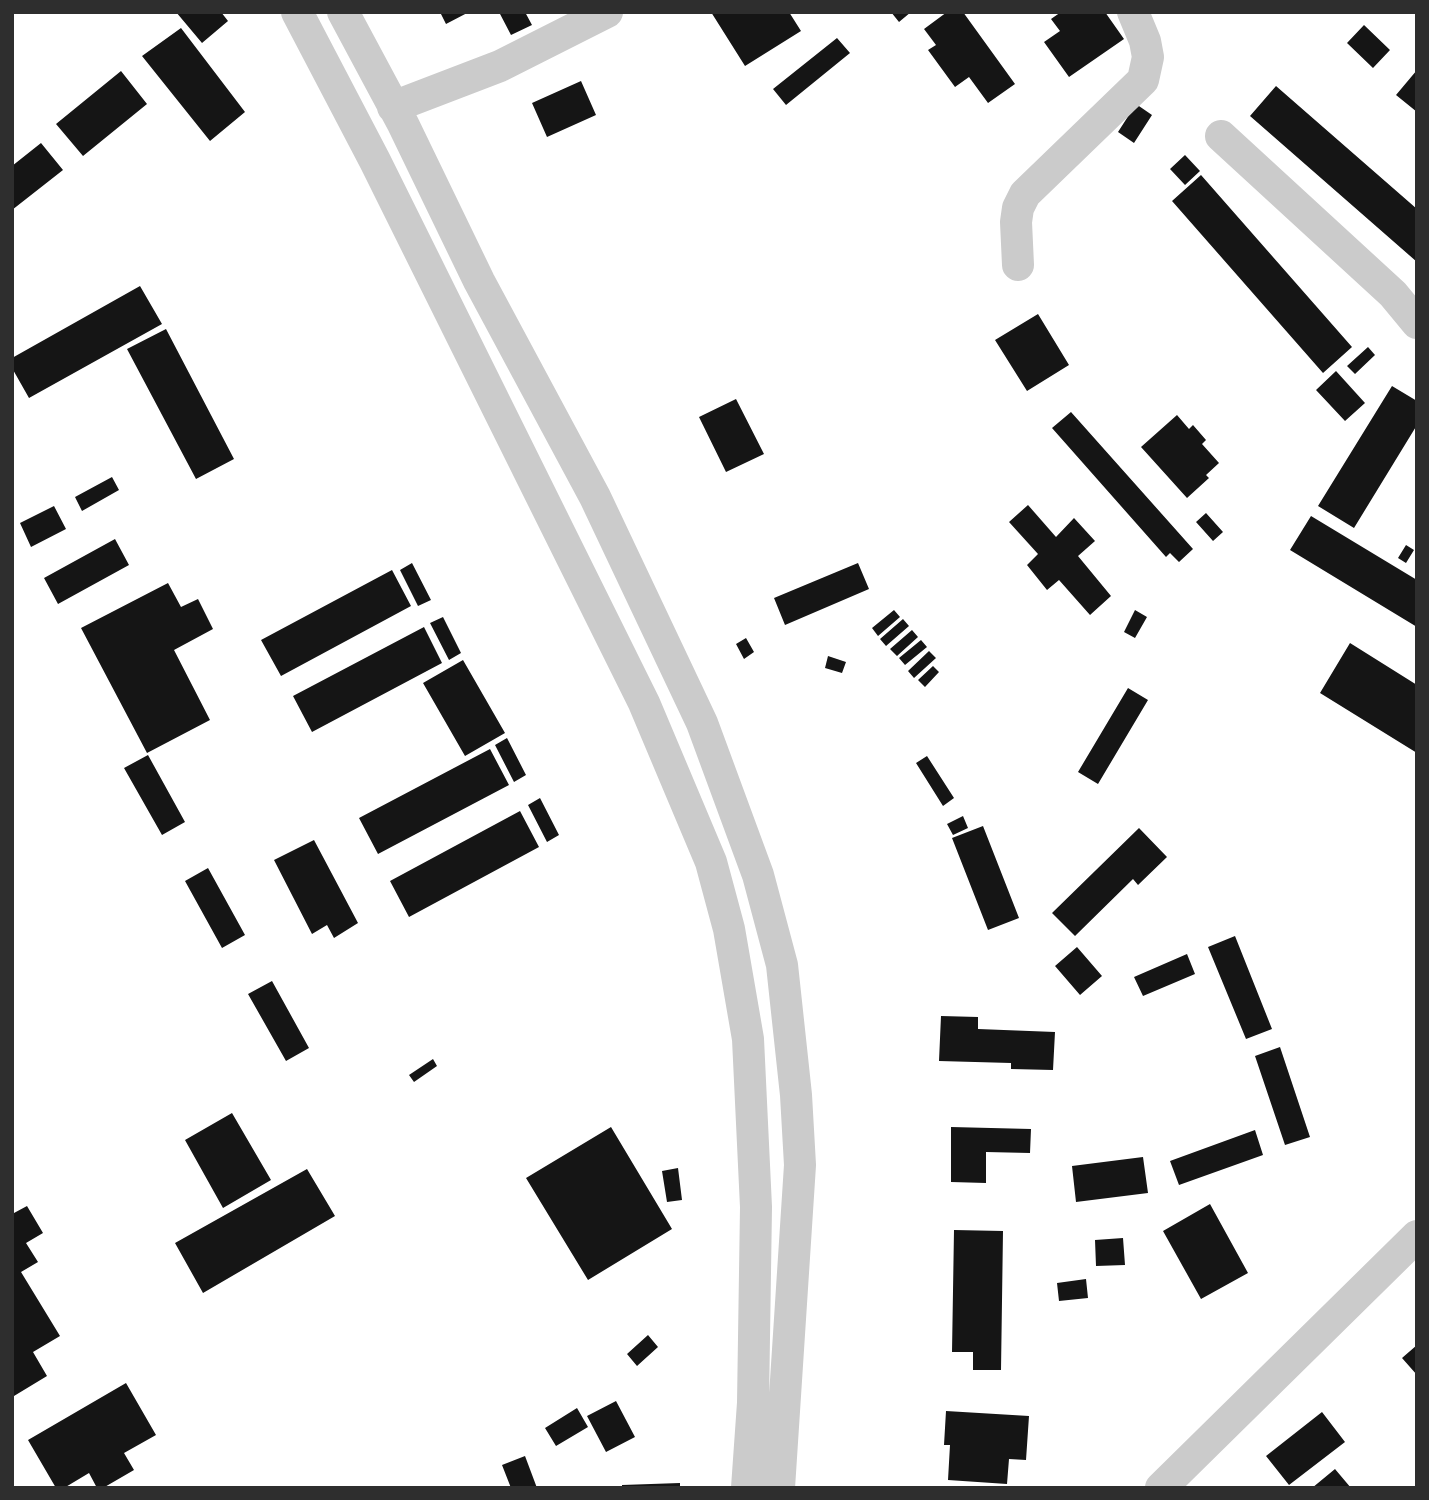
<!DOCTYPE html>
<html>
<head>
<meta charset="utf-8">
<style>
  body { margin:0 }
  #map { position:relative; width:1429px; height:1500px; overflow:hidden; background:#fff; font-family:Arial,sans-serif }
  canvas { display:block }
  .frame { position:absolute; inset:0; border:14px solid #2e2e2e; pointer-events:none }
</style>
</head>
<body>
<div id="map">
<canvas width="1429" height="1500"></canvas>
<div class="frame"></div>
</div>
<script>
const context = document.querySelector('canvas').getContext('2d');
context.lineJoin = 'round';
function fillPath(path, color) {
  context.fillStyle = color;
  context.fill(path, 'evenodd');
}
function shape(rows) {
  const path = new Path2D();
  for (const r of rows) {
    path.moveTo(r[0], r[1]);
    for (let i = 2; i < r.length; i += 2) path.lineTo(r[i], r[i + 1]);
  }
  return path;
}
function stroke(path, color, width, dash) {
  context.strokeStyle = color;
  context.lineWidth = width;
  context.lineCap = dash ? 'butt' : 'round';
  context.setLineDash(dash || []);
  context.stroke(path);
}
fillPath(shape([
  [176,12,221,12,228,21,202,43],
  [440,12,469,12,446,24],
  [499,12,525,12,532,25,511,35],
  [711,12,789,12,801,31,745,66],
  [891,12,911,12,899,22],
  [947,12,963,12,1015,84,988,103,969,77,955,87,928,50,936,45,924,29],
  [1061,12,1072,12,1073,14,1076,12,1105,12,1124,39,1069,77,1044,42,1060,31,1051,19],
  [1364,25,1390,50,1373,68,1347,43],
  [181,28,245,112,210,141,142,56],
  [837,38,850,53,786,105,773,89],
  [1417,70,1417,112,1396,95],
  [121,71,147,104,83,156,56,124],
  [581,81,596,115,547,137,532,103],
  [1276,86,1417,209,1417,262,1250,116],
  [1136,104,1152,115,1134,143,1118,132],
  [41,143,63,170,12,210,12,166],
  [1185,155,1200,171,1185,185,1170,169],
  [1201,175,1352,347,1323,373,1172,201],
  [140,286,162,324,29,398,12,368,12,358],
  [1038,314,1069,365,1027,391,995,340],
  [166,329,234,459,196,479,127,349],
  [1368,347,1375,355,1355,374,1347,366],
  [1336,371,1365,403,1345,421,1316,390],
  [1392,386,1417,401,1417,425,1354,528,1318,506],
  [736,399,764,454,726,472,699,417],
  [1071,412,1193,549,1179,562,1170,553,1166,557,1052,428],
  [1177,415,1189,429,1193,425,1206,440,1202,444,1219,463,1206,475,1209,478,1187,498,1141,447],
  [112,477,119,490,82,511,75,497],
  [1028,505,1056,537,1074,518,1095,541,1078,556,1111,596,1090,615,1059,580,1047,590,1027,565,1038,554,1009,522],
  [54,506,66,529,31,547,20,523],
  [1206,513,1223,532,1213,541,1196,522],
  [1311,516,1417,580,1417,627,1290,550],
  [115,539,129,565,58,604,44,578],
  [1406,545,1414,550,1406,563,1398,558],
  [412,563,431,600,418,606,400,570],
  [858,563,869,589,785,625,774,598],
  [392,570,411,606,281,676,261,640],
  [168,583,181,607,198,599,213,629,174,650,210,720,147,753,81,628],
  [894,610,900,617,878,636,872,628],
  [1135,610,1147,617,1135,638,1124,632],
  [443,617,461,653,449,660,430,623],
  [903,619,909,626,886,646,880,639],
  [424,627,442,663,312,732,293,696],
  [912,630,918,637,897,656,890,649],
  [746,638,754,652,744,659,736,644],
  [921,640,927,647,905,665,899,658],
  [1350,643,1417,685,1417,753,1320,693],
  [929,651,936,658,914,678,908,671],
  [828,656,846,662,842,673,825,668],
  [463,660,505,733,465,756,423,683],
  [933,666,939,672,925,687,918,680],
  [1128,688,1148,700,1098,784,1078,772],
  [507,738,526,775,514,782,495,745],
  [490,749,509,785,378,854,359,818],
  [148,755,185,822,162,835,124,768],
  [927,756,954,798,943,806,916,763],
  [540,798,559,835,547,842,528,805],
  [520,811,539,847,409,917,390,881],
  [963,816,968,828,953,835,947,824],
  [983,826,1019,918,988,930,952,838],
  [1139,828,1167,857,1138,885,1133,879,1075,936,1052,913],
  [314,840,358,923,334,938,327,925,312,934,274,860],
  [208,868,245,935,222,948,185,881],
  [1235,936,1272,1029,1246,1039,1208,947],
  [1077,947,1102,976,1080,995,1055,966],
  [1187,954,1195,974,1143,996,1134,977],
  [272,981,309,1048,286,1061,248,994],
  [941,1016,978,1017,978,1029,1055,1032,1053,1070,1011,1069,1011,1063,939,1061],
  [1280,1047,1310,1137,1285,1145,1255,1056],
  [433,1059,437,1066,414,1082,409,1075],
  [232,1113,271,1180,223,1208,185,1140],
  [611,1127,672,1229,588,1280,526,1178],
  [951,1127,1031,1129,1030,1153,986,1152,986,1183,951,1182],
  [1255,1130,1263,1155,1179,1185,1170,1161],
  [1143,1157,1148,1193,1076,1202,1072,1166],
  [678,1168,682,1200,667,1202,662,1171],
  [307,1169,335,1216,203,1293,175,1243],
  [1210,1204,1248,1273,1201,1299,1163,1231],
  [27,1206,43,1233,26,1243,38,1262,21,1272,60,1336,33,1352,47,1376,14,1396,12,1210,14,1213],
  [954,1230,1003,1231,1001,1370,973,1370,973,1352,952,1352],
  [1123,1238,1125,1265,1096,1266,1095,1240],
  [1086,1279,1088,1298,1059,1301,1057,1283],
  [648,1335,658,1347,637,1366,627,1354],
  [1417,1345,1417,1375,1402,1358],
  [126,1383,156,1435,124,1453,134,1470,103,1488,97,1488,89,1473,64,1488,56,1488,28,1440],
  [616,1401,635,1437,606,1452,587,1416],
  [577,1408,588,1427,556,1446,545,1428],
  [946,1411,1029,1416,1026,1460,1009,1459,1007,1484,948,1480,950,1445,944,1445],
  [1322,1412,1345,1442,1289,1485,1266,1456],
  [525,1456,537,1488,511,1488,502,1465],
  [1335,1469,1351,1488,1312,1488],
  [680,1483,680,1488,622,1488,622,1485]
]), '#151515');
stroke(shape([
  [297,12,375,161,644,703,711,862,729,929,748,1039,756,1207,753,1403,747,1488],
  [343,12,403,124,479,281,595,497,702,723,758,875,782,965,796,1095,800,1165,779,1488],
  [393,107,500,66,607,12],
  [1221,136,1393,294,1417,323],
  [1018,265,1016,222,1018,208,1025,194,1143,80,1148,57,1145,41,1133,12],
  [1161,1488,1417,1236]
]), '#cbcbcb', 32);
</script>
</body>
</html>
